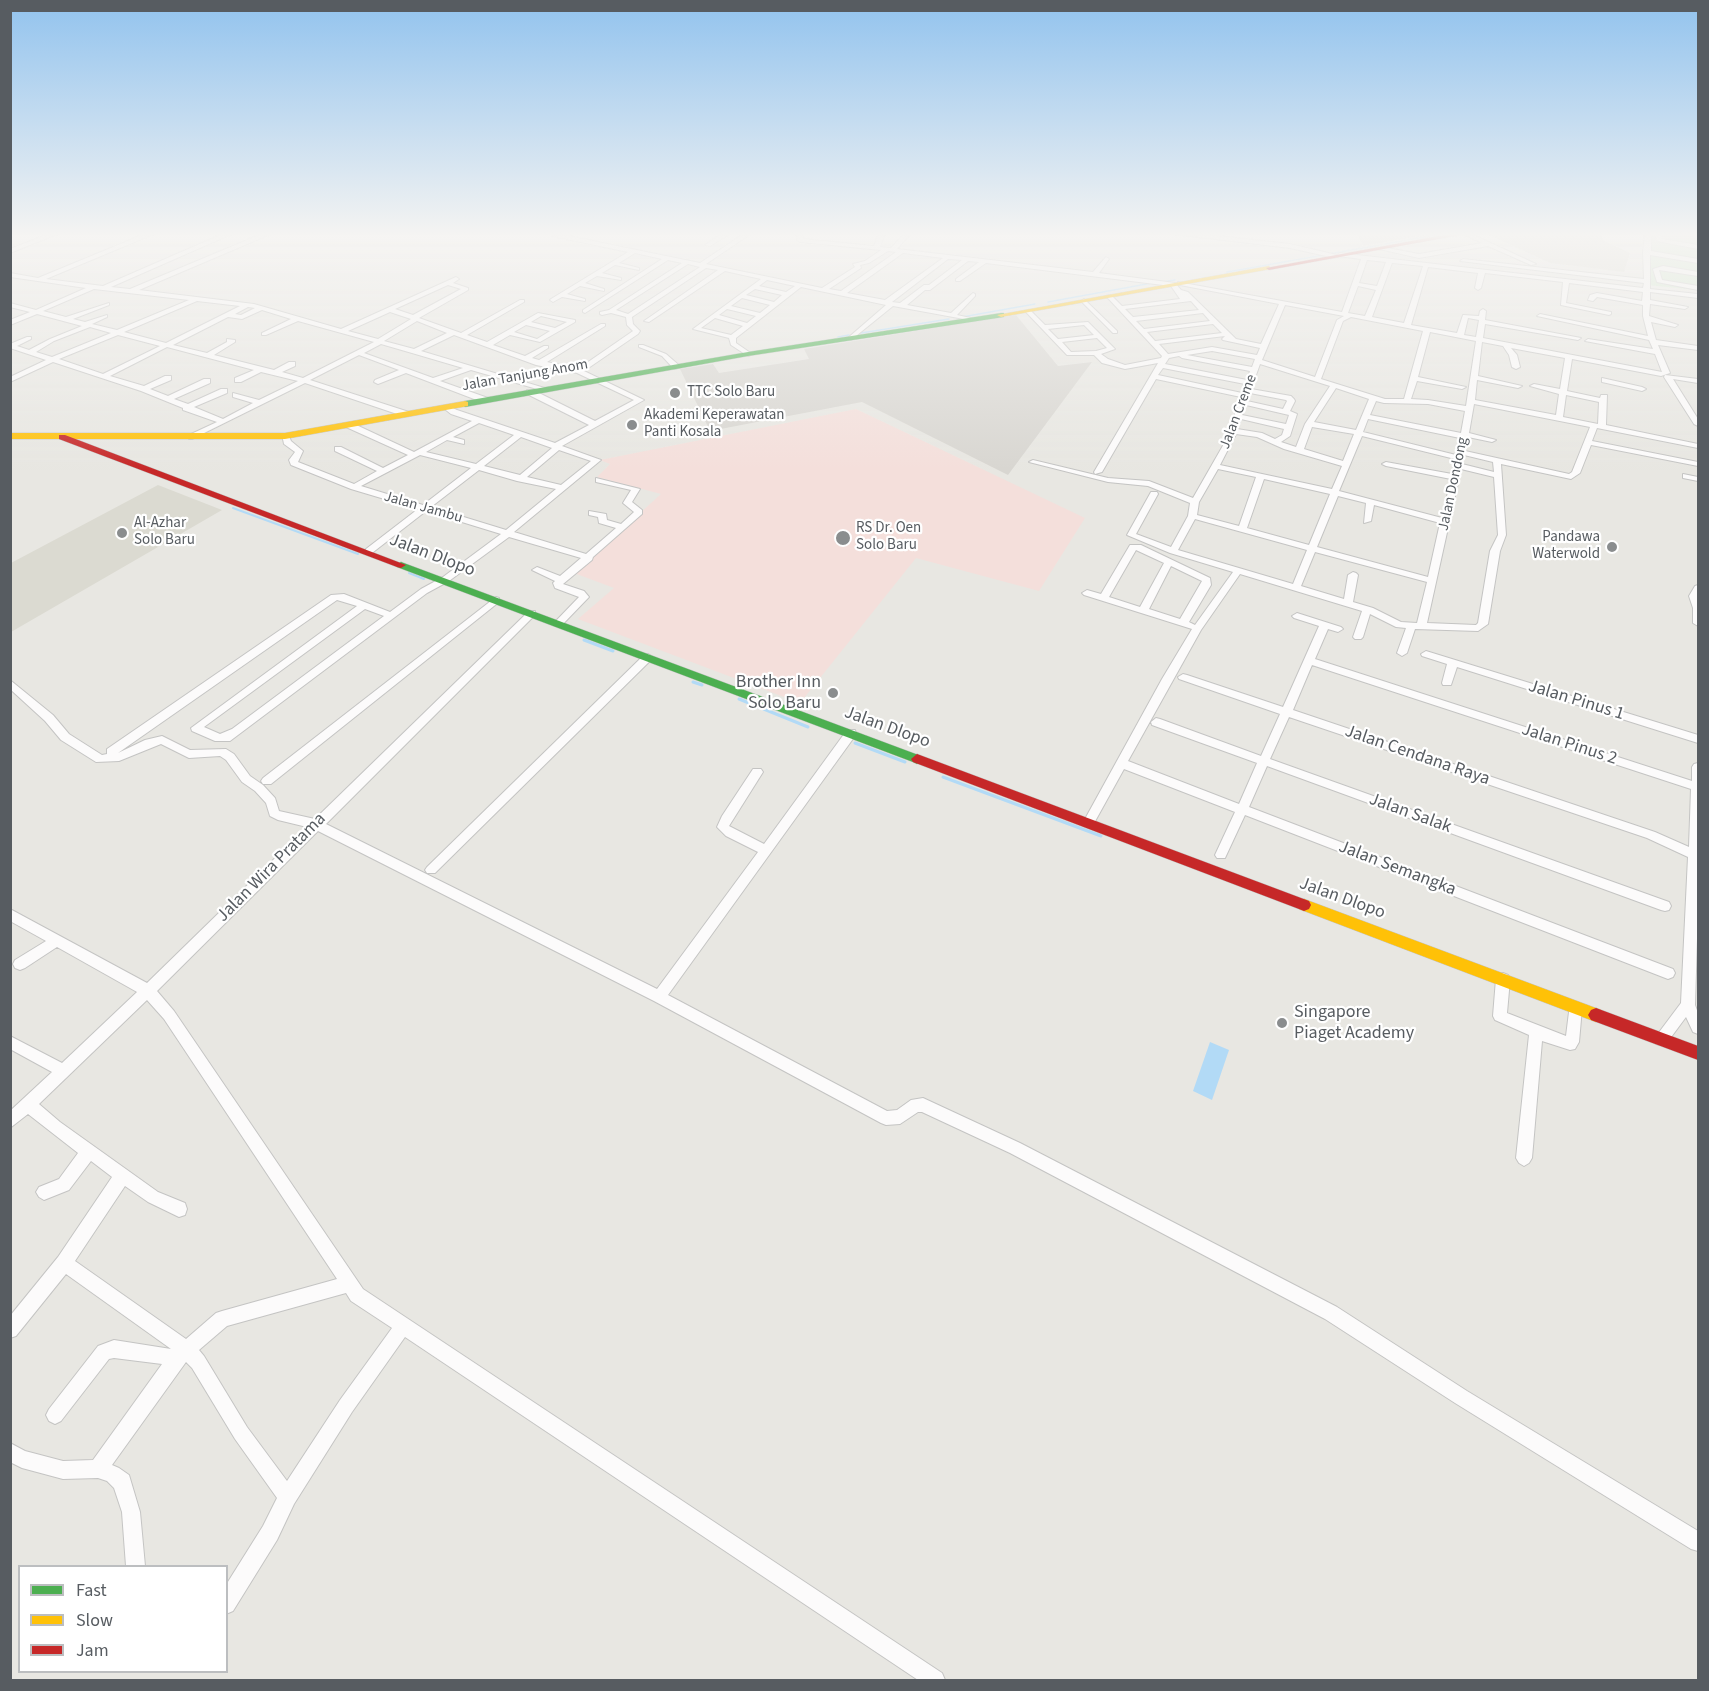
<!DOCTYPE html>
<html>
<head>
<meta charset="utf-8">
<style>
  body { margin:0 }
  #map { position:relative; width:1709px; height:1691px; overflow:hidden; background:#e8e7e2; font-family:"Source Sans 3",sans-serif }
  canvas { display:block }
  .frame { position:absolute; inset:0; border:12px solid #575c61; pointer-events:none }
  .legend { position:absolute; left:18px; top:1565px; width:210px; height:108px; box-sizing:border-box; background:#fff; border:2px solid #bcbec0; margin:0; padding:8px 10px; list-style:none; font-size:18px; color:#575c61 }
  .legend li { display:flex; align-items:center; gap:12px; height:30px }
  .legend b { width:30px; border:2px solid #bcbec0 }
</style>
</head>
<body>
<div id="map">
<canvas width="1709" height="1691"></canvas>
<div class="frame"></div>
<ul class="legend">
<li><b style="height:8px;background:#4caf50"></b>Fast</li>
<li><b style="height:8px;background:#ffc107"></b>Slow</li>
<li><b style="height:8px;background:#c62828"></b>Jam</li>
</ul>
</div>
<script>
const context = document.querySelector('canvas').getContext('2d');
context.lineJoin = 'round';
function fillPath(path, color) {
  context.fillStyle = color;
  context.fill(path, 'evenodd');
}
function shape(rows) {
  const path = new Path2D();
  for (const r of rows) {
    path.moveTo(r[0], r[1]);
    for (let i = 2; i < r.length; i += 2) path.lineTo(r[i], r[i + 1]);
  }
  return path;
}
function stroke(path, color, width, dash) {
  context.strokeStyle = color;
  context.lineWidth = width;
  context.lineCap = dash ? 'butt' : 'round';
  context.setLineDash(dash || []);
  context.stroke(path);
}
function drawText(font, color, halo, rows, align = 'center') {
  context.font = font + ' "Source Sans 3",sans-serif';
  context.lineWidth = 4.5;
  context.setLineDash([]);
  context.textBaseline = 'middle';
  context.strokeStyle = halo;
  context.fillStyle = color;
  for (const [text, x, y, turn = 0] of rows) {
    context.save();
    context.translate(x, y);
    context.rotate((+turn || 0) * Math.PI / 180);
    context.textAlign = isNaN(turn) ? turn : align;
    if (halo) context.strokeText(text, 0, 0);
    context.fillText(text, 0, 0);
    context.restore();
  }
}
fillPath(shape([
  [1357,233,1436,233,1363,246],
  [1016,315,1058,366,1092,362,1008,475,862,402,710,431,680,369,713,364,719,373,809,359,804,349]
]), '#d8d6d1');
fillPath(shape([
  [1485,233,1598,233,1605,241,1630,253,1624,272,1550,263],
  [158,485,222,510,11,632,11,563]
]), '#dbdad1');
fillPath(shape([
  [856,409,1085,518,1039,591,916,558,800,703,578,619,614,588,574,573,661,494,597,477,610,464,600,460]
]), '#f4dfdb');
fillPath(shape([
  [1647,233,1698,233,1698,290,1646,285]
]), '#cee7ca');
fillPath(shape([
  [1210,1042,1229,1050,1212,1100,1193,1091]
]), '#b2daf6');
stroke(shape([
  [1164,233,1271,246],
  [1385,244,1446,233],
  [1227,272,1380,245],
  [1162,282,1175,280],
  [1048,302,1152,283],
  [962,317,1035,304],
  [861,333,949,319],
  [838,337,849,335]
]), '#b2daf6', 1.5);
stroke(shape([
  [233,508,358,554],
  [409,573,424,579]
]), '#b2daf6', 2);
stroke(shape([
  [584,640,613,651],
  [693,682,702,685],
  [739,699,808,727],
  [855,743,905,762],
  [943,777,1101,836]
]), '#b2daf6', 3);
const street = shape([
  [51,233,60,233,10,253,10,249,51,233],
  [147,233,156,233,46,279,103,286,225,233,234,233,111,287,130,289,264,233,273,233,139,290,254,304,341,329,456,277,459,279,453,283,468,288,468,290,419,318,461,333,520,300,524,300,524,302,467,335,487,342,538,313,575,320,575,322,540,342,510,335,493,345,525,356,544,346,548,346,548,348,532,358,539,360,601,324,605,324,605,326,547,362,578,369,633,331,627,325,626,317,611,313,602,315,600,314,600,312,609,310,682,263,668,260,585,313,583,312,583,310,662,259,635,253,619,263,639,268,639,270,615,265,602,273,621,278,621,280,597,276,585,283,604,289,604,291,580,286,567,294,585,299,585,301,562,297,553,302,550,300,551,299,628,252,552,236,554,233,700,263,745,233,752,233,706,264,822,288,855,267,853,264,865,261,881,250,800,242,797,240,798,235,792,233,803,233,803,239,874,246,879,233,885,233,880,247,891,248,905,233,911,233,897,249,1093,272,1106,257,1109,259,1099,273,1175,283,1181,290,1188,292,1236,339,1261,344,1279,304,1180,285,1178,284,1178,282,1342,312,1361,259,1338,256,1335,258,1290,248,1166,233,1189,233,1290,244,1337,255,1340,253,1643,288,1644,283,1460,261,1463,259,1644,279,1643,252,1645,233,1651,233,1651,251,1698,259,1698,263,1650,255,1650,289,1698,294,1698,298,1650,292,1650,300,1688,307,1685,309,1650,304,1649,316,1678,325,1675,327,1651,322,1656,340,1698,346,1698,350,1658,345,1670,373,1661,376,1572,359,1567,391,1600,398,1601,395,1607,395,1606,425,1698,444,1698,448,1597,428,1592,441,1698,462,1698,466,1591,445,1580,473,1571,479,1501,464,1506,535,1500,551,1488,624,1478,631,1415,629,1407,653,1402,656,1397,653,1406,628,1396,627,1370,614,1363,637,1361,639,1355,639,1353,637,1362,611,1240,574,1201,630,1128,761,1239,804,1257,763,1152,725,1151,722,1156,718,1160,719,1261,756,1280,714,1179,679,1178,677,1183,674,1187,675,1283,707,1319,626,1294,618,1292,616,1297,613,1341,627,1343,629,1338,632,1328,629,1315,659,1692,781,1692,767,1694,764,1698,763,1698,905,1695,1005,1698,1013,1698,1034,1693,1032,1686,1017,1666,1044,1661,1045,1656,1044,1654,1039,1681,1003,1688,857,1647,838,1289,717,1270,759,1669,902,1671,906,1669,910,1665,911,1661,910,1267,766,1249,807,1673,969,1675,973,1673,977,1668,979,1245,815,1225,858,1217,858,1215,855,1235,812,1124,769,1093,825,1085,825,1083,822,1085,819,1162,679,1192,629,1084,595,1082,593,1087,590,1101,594,1130,545,1141,545,1210,578,1211,585,1189,622,1195,625,1233,572,1170,553,1127,535,1151,492,1157,492,1158,494,1136,534,1171,547,1188,516,1190,503,1148,486,1108,482,1029,462,1033,460,1108,478,1149,481,1193,498,1225,442,1241,397,1156,379,1102,472,1095,474,1094,472,1158,363,1125,369,1102,363,1094,355,1067,355,1025,311,1030,310,1045,325,1088,322,1115,349,1101,354,1108,359,1125,365,1161,358,1162,356,1106,296,1111,295,1122,306,1180,299,1171,286,986,263,960,281,956,281,956,279,979,262,968,261,930,290,925,290,907,305,951,313,973,293,975,294,975,296,957,315,975,319,975,321,893,306,851,340,849,339,849,337,886,305,801,287,736,338,736,343,752,354,748,356,731,345,729,338,693,329,761,279,725,271,649,322,644,321,718,270,706,268,632,317,633,324,640,331,638,334,584,371,644,400,562,446,601,460,514,532,586,554,616,528,599,523,598,517,589,515,589,511,606,514,607,520,621,524,634,512,623,503,631,490,596,482,596,478,640,489,632,502,642,510,642,514,593,557,592,560,563,584,584,591,589,597,561,626,555,626,553,624,579,597,555,588,553,583,555,581,532,570,537,567,560,576,581,558,509,537,449,581,427,593,230,741,215,741,192,731,191,728,357,606,337,600,118,753,145,740,162,736,190,750,226,749,234,754,250,776,263,785,275,798,279,811,315,819,529,611,535,611,535,615,326,824,657,989,758,852,726,836,717,827,722,816,753,769,761,769,763,772,729,826,764,844,847,730,855,730,856,733,855,736,668,995,887,1111,897,1110,911,1100,923,1098,1020,1143,1337,1307,1467,1391,1698,1531,1698,1551,1691,1549,1455,1403,1325,1319,1010,1153,922,1112,918,1112,900,1124,886,1125,881,1123,654,1001,318,831,157,991,174,1011,363,1289,942,1673,945,1680,918,1680,405,1337,352,1412,294,1504,277,1540,233,1611,226,1614,226,1585,263,1526,277,1498,235,1439,192,1368,186,1362,112,1465,119,1468,129,1475,140,1512,145,1566,126,1566,122,1512,114,1488,107,1481,98,1478,63,1479,22,1468,10,1462,10,1443,25,1451,63,1461,93,1460,162,1364,114,1358,109,1359,61,1421,55,1424,49,1421,46,1415,49,1409,98,1346,114,1340,171,1349,66,1274,16,1336,10,1338,10,1316,58,1257,112,1177,91,1161,69,1190,44,1200,39,1197,36,1192,39,1187,59,1179,78,1153,28,1114,10,1128,10,1111,52,1072,10,1049,10,1036,62,1063,137,992,57,947,25,968,20,970,15,968,13,964,15,960,46,941,10,921,10,909,147,983,307,827,278,820,270,816,266,803,255,791,242,782,226,760,220,756,189,758,161,744,119,761,96,762,61,740,45,721,10,689,10,680,53,715,69,734,102,755,107,754,107,749,331,595,344,594,390,612,421,589,443,577,501,534,426,511,372,553,366,553,366,549,418,509,351,489,291,465,289,460,295,452,284,444,282,434,288,434,291,441,303,451,298,462,354,484,377,471,335,451,335,447,341,447,383,468,408,455,346,427,346,423,352,423,414,452,472,421,451,414,442,407,446,405,457,410,555,443,589,425,527,394,527,390,533,390,595,421,634,400,577,373,536,365,454,335,421,351,548,389,544,391,471,370,440,381,488,398,488,402,482,402,406,373,378,384,374,382,375,380,399,370,359,355,310,380,409,412,409,416,403,416,305,383,192,439,189,439,189,435,217,422,183,410,183,408,141,391,53,362,10,382,10,377,46,360,10,348,10,344,27,337,31,337,31,339,17,346,29,350,50,339,82,326,37,314,10,325,10,320,30,312,10,307,10,303,36,310,86,288,10,277,10,273,38,278,147,233],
  [888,251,896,252,841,291,829,289,861,268,860,265,869,263,888,251],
  [903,253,943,258,885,300,847,293,903,253],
  [948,259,962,260,929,285,924,285,900,303,892,302,948,259],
  [1367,260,1386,262,1377,286,1359,283,1367,260],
  [1392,263,1423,266,1404,323,1372,317,1392,263],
  [688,264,700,267,628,314,616,310,688,264],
  [1428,267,1478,273,1475,288,1478,290,1481,288,1485,273,1563,282,1561,305,1609,315,1611,314,1611,312,1566,303,1569,283,1643,292,1642,301,1597,293,1590,295,1588,300,1593,301,1597,297,1643,305,1643,316,1648,336,1540,314,1537,316,1649,340,1653,349,1588,339,1585,341,1655,354,1662,372,1483,338,1485,324,1578,340,1581,338,1485,320,1486,311,1483,309,1480,311,1479,316,1463,315,1457,333,1411,325,1428,267],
  [767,280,795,286,786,292,759,286,767,280],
  [448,285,461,289,413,315,395,309,448,285],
  [1358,286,1376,290,1365,316,1348,313,1358,286],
  [94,289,189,300,117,330,92,324,107,317,107,315,85,322,73,319,109,305,109,303,66,317,43,311,94,289],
  [755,289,782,295,774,302,746,295,755,289],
  [742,298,770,305,760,313,731,306,742,298],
  [197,301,240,306,166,343,124,332,197,301],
  [1191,301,1199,310,1133,317,1125,309,1191,301],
  [1285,305,1344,316,1337,320,1315,377,1262,360,1285,305],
  [248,307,255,308,241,315,235,314,248,307],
  [727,309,756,316,747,323,719,315,727,309],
  [262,310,291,319,262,333,262,335,266,335,298,321,374,342,303,378,282,372,295,366,295,362,289,362,274,370,214,355,235,342,235,340,227,339,227,342,207,353,173,345,228,317,242,319,262,310],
  [390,312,411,319,378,339,348,331,390,312],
  [1203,313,1210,321,1144,329,1136,321,1203,313],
  [541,316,567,322,555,328,531,322,541,316],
  [1351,317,1423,331,1404,399,1385,399,1321,379,1343,321,1351,317],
  [715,318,743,326,731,335,701,328,715,318],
  [1468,318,1479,320,1476,337,1464,335,1468,318],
  [417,321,447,333,414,349,384,341,417,321],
  [1213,324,1222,333,1155,341,1147,332,1213,324],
  [526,325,550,331,537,339,514,332,526,325],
  [1084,325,1094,335,1058,339,1048,329,1084,325],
  [90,327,111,333,52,357,36,352,54,341,90,327],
  [1430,332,1476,341,1466,406,1428,400,1411,399,1417,381,1462,389,1466,387,1418,377,1430,332],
  [118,335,160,346,103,374,59,359,118,335],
  [1225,336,1222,339,1223,340,1260,348,1257,355,1212,347,1168,354,1159,344,1225,336],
  [1097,338,1107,348,1096,351,1071,352,1062,342,1097,338],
  [1482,342,1503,346,1509,355,1512,367,1516,369,1520,367,1517,355,1511,348,1565,358,1560,389,1534,384,1530,386,1559,394,1556,415,1475,400,1477,380,1518,388,1522,386,1478,376,1482,342],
  [381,344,412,353,463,368,433,378,364,353,381,344],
  [167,347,254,370,235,378,235,382,241,382,261,372,298,381,259,400,233,393,233,397,253,403,223,419,194,407,227,393,227,389,221,389,188,404,174,399,210,383,210,379,204,379,168,396,150,389,171,380,171,376,165,376,144,386,110,376,167,347],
  [1212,351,1255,359,1252,367,1187,355,1212,351],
  [1179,356,1182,358,1250,371,1247,380,1165,364,1169,358,1179,356],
  [1260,364,1330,386,1305,424,1296,447,1281,442,1290,436,1297,414,1290,411,1295,401,1294,399,1291,396,1251,389,1260,364],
  [1163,368,1245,384,1242,393,1158,375,1163,368],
  [1336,388,1369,399,1356,430,1314,422,1336,388],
  [1250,393,1286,400,1287,401,1283,409,1247,401,1250,393],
  [1566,395,1599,402,1598,424,1563,417,1566,395],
  [1376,401,1384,403,1428,404,1465,411,1461,433,1370,415,1376,401],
  [1474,404,1590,427,1572,472,1569,474,1465,451,1468,437,1492,442,1496,440,1469,433,1474,404],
  [1246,405,1289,415,1286,424,1242,415,1246,405],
  [1241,419,1284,429,1282,435,1275,439,1262,433,1237,429,1241,419],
  [1368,419,1460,438,1456,455,1363,432,1368,419],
  [479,423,514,435,476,464,426,452,447,440,464,444,464,440,453,437,479,423],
  [1312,427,1354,434,1343,461,1304,449,1312,427],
  [1236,434,1257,437,1284,449,1342,466,1332,489,1220,465,1236,434],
  [1362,436,1455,459,1452,474,1386,462,1382,464,1386,466,1451,479,1442,518,1339,491,1362,436],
  [521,437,552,448,520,475,484,466,521,437],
  [559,450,591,461,561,485,527,477,559,450],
  [420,455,471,468,423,505,361,486,420,455],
  [1464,455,1493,462,1494,472,1462,464,1464,455],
  [1218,469,1256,477,1239,526,1197,515,1199,502,1218,469],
  [1461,469,1494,477,1498,535,1490,551,1478,623,1476,625,1427,623,1461,469],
  [479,470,517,481,556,489,506,530,431,507,479,470],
  [1264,479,1330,494,1309,545,1247,528,1264,479],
  [1338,496,1366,503,1364,523,1371,521,1374,505,1440,523,1428,577,1317,547,1338,496],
  [1195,519,1307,550,1293,584,1178,550,1195,519],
  [1136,550,1164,563,1140,607,1109,597,1136,550],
  [1315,552,1427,582,1417,623,1401,622,1373,608,1353,602,1358,575,1356,573,1353,572,1348,575,1344,599,1301,586,1315,552],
  [1171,566,1202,581,1180,619,1149,609,1171,566],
  [365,609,384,616,232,729,220,734,204,727,365,609],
  [1312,665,1691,789,1689,847,1655,832,1293,710,1312,665],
  [147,1000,164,1019,337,1279,222,1311,216,1313,186,1339,75,1261,125,1186,148,1202,179,1217,185,1215,187,1209,185,1203,158,1192,60,1122,39,1104,147,1000],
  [346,1293,351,1301,392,1328,340,1400,287,1481,247,1427,204,1356,199,1350,227,1326,346,1293],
  [723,233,731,233,710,246,705,245,723,233],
  [1469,233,1536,264,1531,265,1488,246,1419,258,1379,249,1382,247,1419,254,1482,243,1463,234,1469,233],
  [1655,233,1661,233,1662,239,1698,245,1698,249,1657,241,1655,233],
  [1684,233,1698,233,1698,237,1687,235,1684,233],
  [1663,266,1698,272,1698,276,1659,270,1662,280,1698,286,1698,290,1657,282,1653,269,1663,266],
  [1084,299,1117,331,1117,333,1113,333,1081,301,1084,299],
  [639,345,643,345,666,354,681,367,674,369,662,356,639,347,639,345],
  [1665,375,1698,379,1698,383,1673,379,1698,419,1698,426,1694,424,1664,377,1665,375],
  [1602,378,1642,387,1646,389,1642,391,1602,382,1602,378],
  [1683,474,1698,477,1698,481,1683,478,1683,474],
  [1698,585,1698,626,1693,623,1693,608,1689,596,1695,586,1698,585],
  [496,597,499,598,499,602,271,784,263,784,261,781,263,778,496,597],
  [1426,651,1698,735,1698,743,1457,667,1451,685,1443,685,1442,683,1447,664,1422,656,1421,654,1426,651],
  [648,654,653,657,652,659,435,873,427,873,425,870,427,867,644,655,648,654],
  [1503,973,1508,975,1510,979,1507,1013,1566,1036,1570,1004,1575,1002,1580,1004,1582,1008,1579,1042,1575,1049,1570,1050,1542,1041,1532,1158,1529,1163,1524,1166,1519,1163,1516,1158,1529,1035,1495,1020,1493,1016,1496,979,1498,975,1503,973]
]);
const fast = shape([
  [1001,313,1004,313,1004,317,748,356,465,407,461,404,465,401,748,352,1001,313],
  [401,562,921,756,923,759,917,764,913,762,397,567,396,565,401,562]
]);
const slow = shape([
  [1269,266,1271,269,1001,317,997,315,1269,266],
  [465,401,468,402,468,406,285,439,10,439,10,433,285,433,465,401],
  [1304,899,1601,1010,1604,1015,1601,1020,1596,1022,1299,909,1297,905,1299,901,1304,899]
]);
const jam = shape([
  [1455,233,1471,233,1269,270,1266,268,1455,233],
  [59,435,65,435,406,565,401,568,397,567,59,439,59,435],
  [917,754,1309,901,1311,905,1309,909,1304,911,1299,909,913,762,911,759,917,754],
  [1596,1008,1698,1046,1698,1060,1591,1020,1588,1015,1591,1010,1596,1008]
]);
stroke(street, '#c4c4c3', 2);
stroke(fast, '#c4c5c4', 1);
stroke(slow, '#c4c5c4', 1);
stroke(jam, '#c4c5c4', 1);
fillPath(street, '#fcfbfb');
fillPath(fast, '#4caf50');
fillPath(slow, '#ffc107');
fillPath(jam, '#c62828');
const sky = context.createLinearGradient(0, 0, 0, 470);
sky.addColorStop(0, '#92c3ee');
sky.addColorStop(0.5, '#f5f4f2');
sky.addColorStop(1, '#f5f4f200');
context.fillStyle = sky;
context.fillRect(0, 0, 1709, 470);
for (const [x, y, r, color] of [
  [675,393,6,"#8a8d8e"],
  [632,425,6,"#8a8d8e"],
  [122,533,6,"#8a8d8e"],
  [843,538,8,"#8a8d8e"],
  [1612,547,6,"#8a8d8e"],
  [833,693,6,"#8a8d8e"],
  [1282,1023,6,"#8a8d8e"]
]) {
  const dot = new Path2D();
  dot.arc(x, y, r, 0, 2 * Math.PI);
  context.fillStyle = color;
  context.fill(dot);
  stroke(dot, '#fff', 2);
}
drawText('15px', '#575c61', '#fff', [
  ["Jalan Tanjung Anom",525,376,-10],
  ["Jalan Creme",1239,412,-69],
  ["Jalan Dondong",1454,484,-78],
  ["Jalan Jambu",423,508,16]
]);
drawText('15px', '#575c61', '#fff', [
  ["TTC Solo Baru",687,393],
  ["Akademi Keperawatan",644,416],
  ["Panti Kosala",644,433],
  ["Al-Azhar",134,524],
  ["Solo Baru",134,541],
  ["RS Dr. Oen",856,529],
  ["Solo Baru",856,546],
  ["Pandawa",1600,538,"right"],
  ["Waterwold",1600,555,"right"]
], 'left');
drawText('18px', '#575c61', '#fff', [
  ["Jalan Dlopo",432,556,21],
  ["Jalan Pinus 1",1576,701,17],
  ["Jalan Dlopo",887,728,20],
  ["Jalan Pinus 2",1569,745,18],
  ["Jalan Cendana Raya",1417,756,19],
  ["Jalan Salak",1410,814,20],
  ["Jalan Wira Pratama",272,868,-45],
  ["Jalan Semangka",1397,869,21],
  ["Jalan Dlopo",1342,899,20]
]);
drawText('18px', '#575c61', '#fff', [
  ["Brother Inn",821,683],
  ["Solo Baru",821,704],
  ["Singapore",1294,1013,"left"],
  ["Piaget Academy",1294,1034,"left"]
], 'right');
</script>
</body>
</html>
